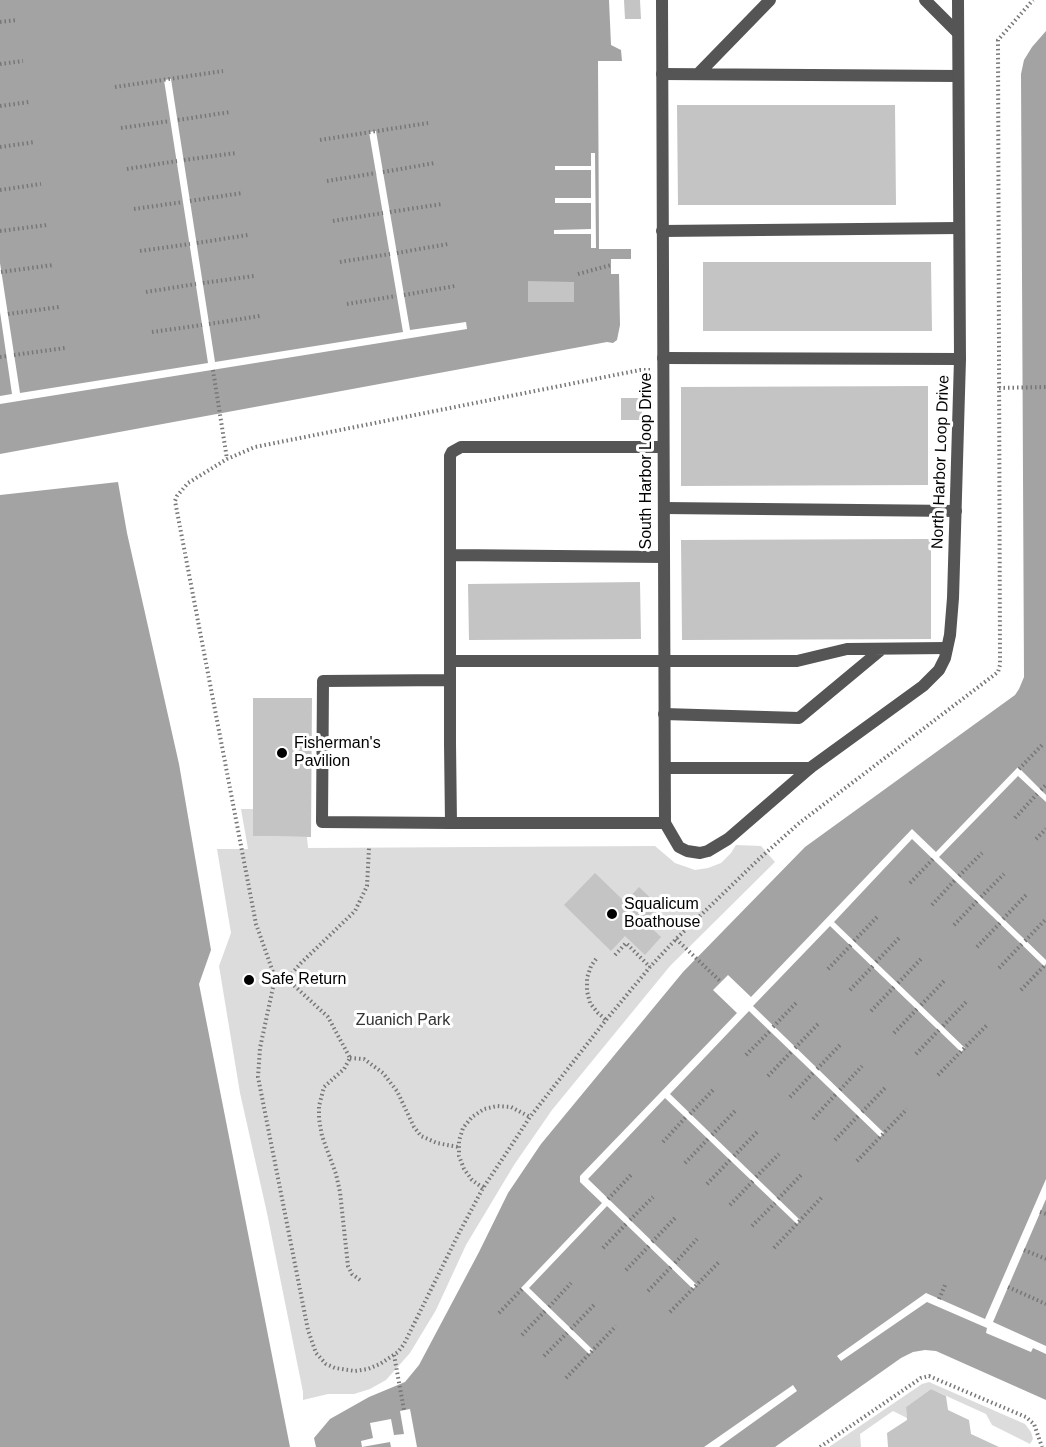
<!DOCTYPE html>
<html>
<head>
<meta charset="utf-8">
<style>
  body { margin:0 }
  canvas { display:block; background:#fff }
</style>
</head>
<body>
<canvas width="1046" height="1447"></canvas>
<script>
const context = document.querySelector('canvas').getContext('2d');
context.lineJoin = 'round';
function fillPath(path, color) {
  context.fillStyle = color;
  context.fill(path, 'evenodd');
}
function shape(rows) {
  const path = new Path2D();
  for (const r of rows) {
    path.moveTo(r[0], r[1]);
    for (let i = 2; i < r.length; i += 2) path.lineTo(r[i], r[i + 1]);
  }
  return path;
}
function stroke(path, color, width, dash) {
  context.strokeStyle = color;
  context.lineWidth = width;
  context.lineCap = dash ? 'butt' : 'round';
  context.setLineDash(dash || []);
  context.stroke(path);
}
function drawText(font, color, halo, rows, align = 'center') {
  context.font = font + ' Helvetica,sans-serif';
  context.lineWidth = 6;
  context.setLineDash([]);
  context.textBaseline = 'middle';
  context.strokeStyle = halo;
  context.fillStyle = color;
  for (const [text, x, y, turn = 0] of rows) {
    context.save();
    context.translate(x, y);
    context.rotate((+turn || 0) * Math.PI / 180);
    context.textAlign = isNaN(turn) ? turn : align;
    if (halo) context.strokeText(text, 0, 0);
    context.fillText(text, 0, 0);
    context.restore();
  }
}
fillPath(shape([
  [241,809,253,809,253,836,307,837,308,848,655,846,675,863,695,870,708,868,721,863,731,853,736,845,761,846,775,862,670,966,552,1110,514,1165,466,1245,436,1310,410,1353,386,1380,370,1389,354,1394,328,1394,303,1400,303,1392,267,1213,240,1093,219,966,231,933,217,849,248,849],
  [929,1382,1025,1424,1031,1432,1033,1439,1030,1444,992,1425,986,1414,931,1389,906,1407,907,1418,893,1411,860,1434,861,1447,829,1447,922,1384]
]), '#dcdcdc');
fillPath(shape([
  [0,0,609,0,611,45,621,50,622,61,598,61,599,249,631,249,631,259,611,259,611,274,619,274,620,325,617,340,613,343,607,342,0,454],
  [1046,31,1046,1400,936,1351,925,1350,913,1352,901,1358,775,1447,316,1447,314,1438,330,1419,369,1397,405,1382,419,1365,479,1252,508,1193,541,1144,683,972,805,847,1015,695,1019,689,1024,677,1021,74,1024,60,1032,47],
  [118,482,127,533,179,764,211,950,199,984,290,1447,0,1447,0,495]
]), '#a3a3a3');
fillPath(shape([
  [171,79,215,362,403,332,369,132,376,131,410,330,466,322,467,329,0,404,0,396,12,394,0,312,0,263,20,393,208,363,164,80],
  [591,153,595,153,596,248,591,248,591,234,554,234,554,230,591,229,591,203,555,203,555,198,591,198,591,170,555,170,555,166,591,166],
  [1018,767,1046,795,1046,802,1018,776,939,857,1046,960,1046,964,1044,966,912,839,834,922,965,1048,961,1052,830,926,753,1006,884,1133,880,1137,749,1011,670,1094,800,1220,797,1224,665,1098,588,1179,697,1285,693,1289,607,1206,529,1288,593,1350,589,1354,521,1288,602,1203,580,1182,580,1176,737,1013,713,990,728,975,751,997,912,829,936,852],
  [1046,1179,1046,1199,993,1322,1046,1346,1046,1354,1033,1348,1031,1352,986,1333,987,1328,927,1302,841,1361,837,1356,926,1293,985,1319],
  [793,1385,797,1391,719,1447,704,1447],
  [410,1409,417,1447,391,1447,390,1442,362,1447,361,1441,373,1438,370,1423,391,1419,394,1435,404,1434,400,1411]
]), '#fff');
fillPath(shape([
  [624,0,640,0,641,19,625,19],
  [677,105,895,105,896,205,678,205],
  [703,262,931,262,932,331,703,331],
  [528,281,574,282,574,302,528,302],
  [928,386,928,485,681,486,681,387],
  [621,398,642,398,642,420,621,420],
  [931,539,931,639,682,640,681,540],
  [640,582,641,639,469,640,468,584],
  [253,698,312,698,311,837,253,836],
  [595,873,625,902,639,887,659,906,644,921,661,937,645,955,625,936,611,951,564,905],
  [931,1389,946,1396,948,1410,969,1420,971,1434,999,1447,888,1447,887,1433,907,1420,906,1407]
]), '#c4c4c4');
stroke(shape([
  [0,22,17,20],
  [0,64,23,61],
  [115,87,223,71],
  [0,106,29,102],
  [178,120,230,112],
  [121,128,170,121],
  [320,140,428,123],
  [0,147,35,142],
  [184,160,236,153],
  [127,169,177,161],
  [383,172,435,163],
  [327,181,376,173],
  [0,190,41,184],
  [190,201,242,193],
  [134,209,183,202],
  [390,212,442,204],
  [333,221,383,213],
  [0,231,47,225],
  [197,243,248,235],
  [140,251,190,244],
  [397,253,448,244],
  [340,262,390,254],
  [1,272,53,265],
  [578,274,611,265],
  [203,283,254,276],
  [146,292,196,284],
  [404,295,455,286],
  [347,304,396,296],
  [8,314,59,307],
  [209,324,260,316],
  [152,332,202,325],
  [14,355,65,348],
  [0,357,7,356],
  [213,370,227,459],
  [650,370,640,370,255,447,227,459,188,483,177,496,175,501,256,924,275,978,260,1048,258,1077,308,1330,316,1353,326,1364,335,1368,355,1371,368,1369,380,1364,398,1352,404,1344,458,1235,483,1188,507,1152,530,1117,606,1020,650,967,676,939,760,858,798,824,998,672,1000,665,998,40,1033,0],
  [999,388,1046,387],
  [1019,769,1042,745],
  [1041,790,1046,785],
  [1015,818,1037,794],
  [1036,839,1046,829],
  [959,876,982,853],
  [910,883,933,859],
  [981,897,1004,874],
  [932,905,955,880],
  [1003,919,1026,895],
  [954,925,977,901],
  [676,939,721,982],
  [854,941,877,917],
  [1025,941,1046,919],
  [977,947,1000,923],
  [615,955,626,943,650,967],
  [596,959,591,966,587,978,587,991,590,1003,598,1013,606,1020],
  [876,962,899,938],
  [999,968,1022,944],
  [828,969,851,945],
  [898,983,921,959],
  [850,990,873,966],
  [1021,990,1046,964],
  [921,1005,944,981],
  [871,1011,894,987],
  [943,1026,966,1002],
  [773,1027,796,1003],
  [894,1033,917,1009],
  [795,1048,818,1024],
  [916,1054,939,1030],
  [746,1055,770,1031],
  [350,1058,364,1059,383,1073,397,1091,414,1127,421,1136,437,1143,458,1147],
  [817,1069,840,1045],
  [938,1075,988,1024],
  [768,1076,792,1051],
  [840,1090,862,1066],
  [790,1097,813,1073],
  [862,1112,885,1088],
  [690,1114,713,1090],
  [813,1119,836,1094],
  [712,1135,735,1111],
  [835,1140,858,1116],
  [663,1142,686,1117],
  [734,1156,757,1132],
  [857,1161,907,1109],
  [685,1163,708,1139],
  [756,1177,779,1154],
  [707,1184,730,1160],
  [483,1188,472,1180,464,1169,459,1156,459,1141,463,1128,472,1117,484,1109,497,1106,511,1107,530,1117],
  [608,1199,631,1175],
  [778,1199,801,1175],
  [730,1205,753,1181],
  [1040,1212,1046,1214],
  [630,1220,653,1197],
  [752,1226,775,1203],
  [652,1242,675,1218],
  [603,1248,626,1224],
  [774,1248,823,1196],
  [1024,1250,1046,1259],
  [675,1263,697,1239],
  [626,1270,649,1246],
  [360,1280,352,1274,348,1266,340,1192,336,1174,322,1136,319,1119,319,1106,324,1087,344,1069,350,1058,328,1017,287,979,301,963,355,911,367,886,369,848],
  [1008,1287,1046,1304],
  [648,1291,671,1267],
  [939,1299,946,1283],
  [549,1307,571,1283],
  [670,1312,720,1261],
  [499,1313,522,1289],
  [571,1329,594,1305],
  [522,1335,545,1311],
  [394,1355,404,1410],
  [544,1356,567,1333],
  [566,1378,616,1326],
  [820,1447,921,1378,929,1376,1026,1417,1034,1424,1042,1447]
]), '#777', 4, [1.5, 3]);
stroke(shape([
  [925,0,958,33],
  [662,74,958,76],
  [698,74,770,0],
  [662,231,959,228],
  [663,358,960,359],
  [663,447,461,447,452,452,450,456,450,744,451,823,665,823],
  [664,508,956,511],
  [450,555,664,557],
  [450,661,797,661,847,649,947,648],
  [450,680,323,681,322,822,451,823],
  [664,714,799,718,882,649],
  [665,768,810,768]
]), '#555', 12);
stroke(shape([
  [662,0,665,823,679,847,687,851,700,853,708,851,728,839,810,768,923,686,939,670,945,658,950,635,953,598,960,359,958,0]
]), '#555', 12);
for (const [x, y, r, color] of [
  [282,753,6,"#000"],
  [612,914,6,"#000"],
  [249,980,6,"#000"]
]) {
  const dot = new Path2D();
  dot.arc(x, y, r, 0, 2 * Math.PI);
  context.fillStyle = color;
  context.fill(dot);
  stroke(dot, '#fff', 2);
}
drawText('16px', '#000', '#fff', [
  ["South Harbor Loop Drive",647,461,-90],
  ["North Harbor Loop Drive",941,462,-88]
]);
drawText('16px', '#000', '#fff', [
  ["Fisherman's",294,744],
  ["Pavilion",294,762],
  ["Squalicum",624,905],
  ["Boathouse",624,923],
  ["Safe Return",261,980]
], 'left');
drawText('16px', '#333', '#fff', [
  ["Zuanich Park",403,1021]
]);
</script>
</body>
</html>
